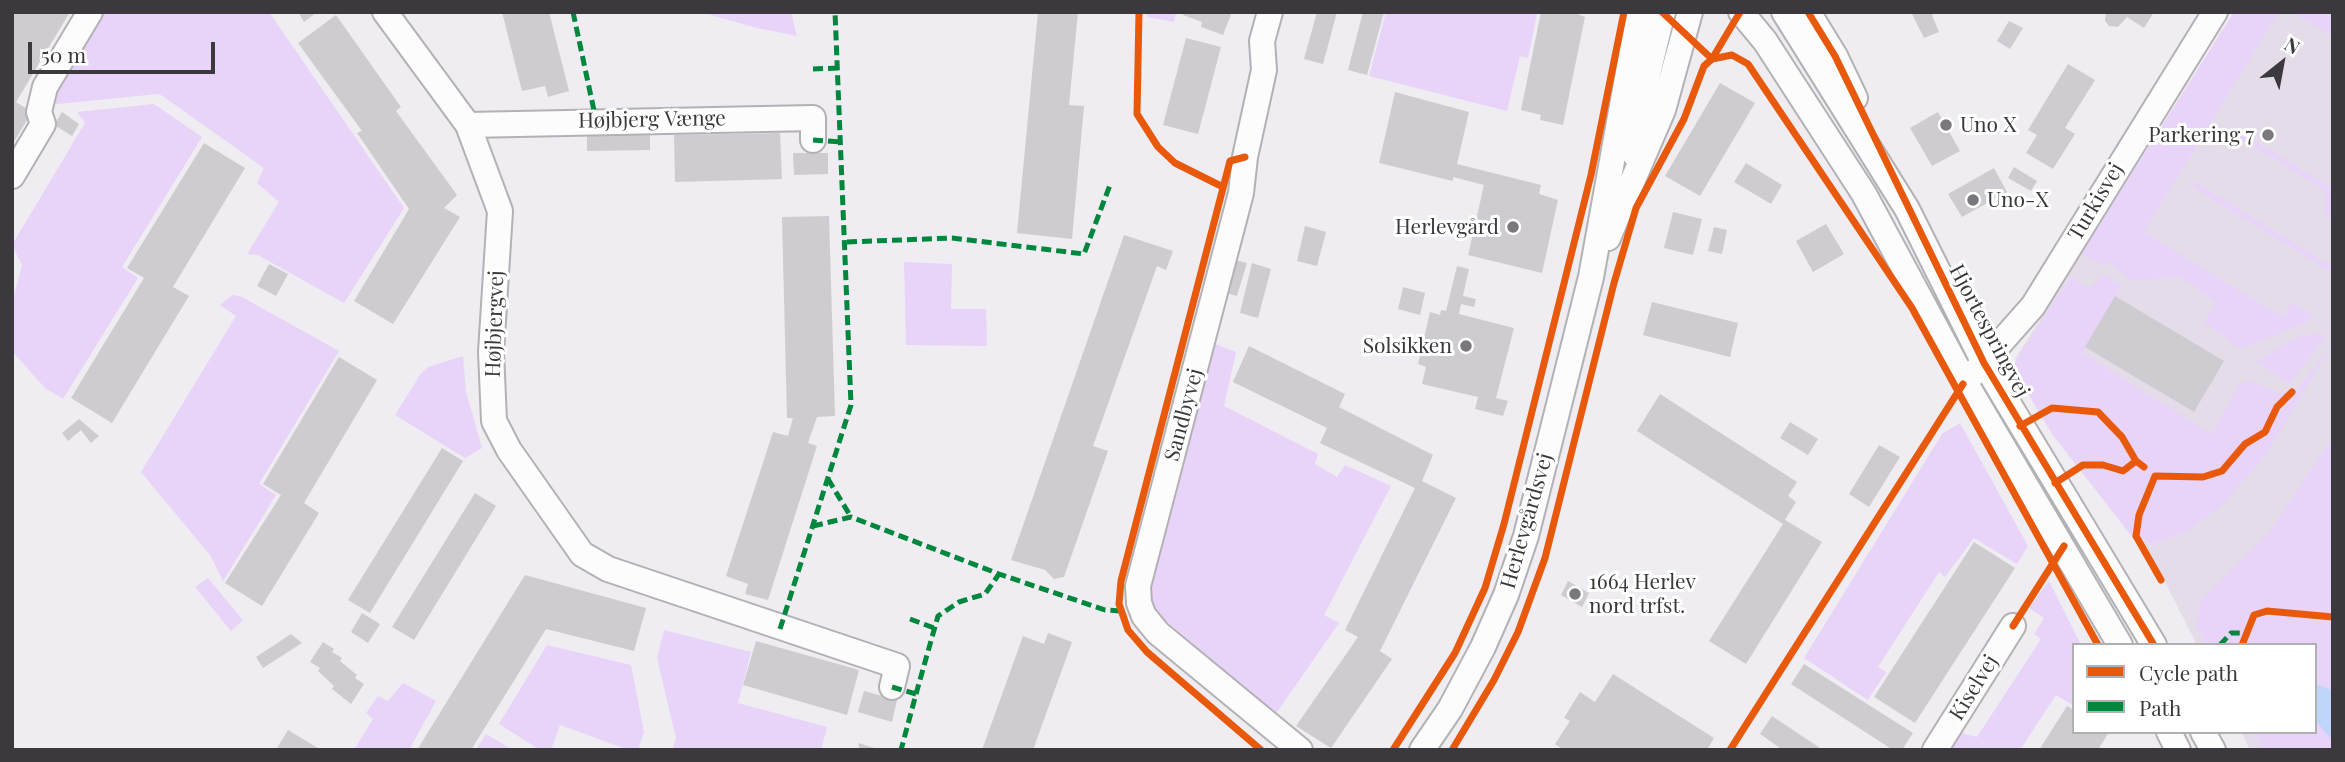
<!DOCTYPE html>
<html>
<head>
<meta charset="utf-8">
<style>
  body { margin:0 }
  #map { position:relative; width:2345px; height:762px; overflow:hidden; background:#efecf2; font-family:"Playfair Display",serif }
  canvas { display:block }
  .frame { position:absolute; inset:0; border:14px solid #3b393d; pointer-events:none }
  .legend { position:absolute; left:2072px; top:643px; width:245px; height:91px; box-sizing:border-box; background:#fff; border:2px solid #b1b0b1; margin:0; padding:9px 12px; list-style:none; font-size:21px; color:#3b393d }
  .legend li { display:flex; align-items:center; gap:14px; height:35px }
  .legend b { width:35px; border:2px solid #b1b0b1 }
  .north { position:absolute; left:2247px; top:28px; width:70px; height:70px; -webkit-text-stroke:5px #fff; paint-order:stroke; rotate:31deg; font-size:19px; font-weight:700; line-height:28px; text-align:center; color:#3b393d }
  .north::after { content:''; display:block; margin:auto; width:24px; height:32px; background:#3b393d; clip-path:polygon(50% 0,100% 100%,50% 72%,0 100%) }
  .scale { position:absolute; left:28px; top:42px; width:187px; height:32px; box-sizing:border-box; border:4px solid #3b393d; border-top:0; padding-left:9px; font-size:21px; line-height:24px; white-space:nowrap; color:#3b393d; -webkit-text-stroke:5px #fff; paint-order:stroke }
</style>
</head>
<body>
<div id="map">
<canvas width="2345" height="762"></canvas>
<div class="frame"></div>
<ul class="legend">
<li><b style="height:9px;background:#e8590c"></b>Cycle path</li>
<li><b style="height:9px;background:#00873e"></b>Path</li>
</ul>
<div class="north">N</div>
<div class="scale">50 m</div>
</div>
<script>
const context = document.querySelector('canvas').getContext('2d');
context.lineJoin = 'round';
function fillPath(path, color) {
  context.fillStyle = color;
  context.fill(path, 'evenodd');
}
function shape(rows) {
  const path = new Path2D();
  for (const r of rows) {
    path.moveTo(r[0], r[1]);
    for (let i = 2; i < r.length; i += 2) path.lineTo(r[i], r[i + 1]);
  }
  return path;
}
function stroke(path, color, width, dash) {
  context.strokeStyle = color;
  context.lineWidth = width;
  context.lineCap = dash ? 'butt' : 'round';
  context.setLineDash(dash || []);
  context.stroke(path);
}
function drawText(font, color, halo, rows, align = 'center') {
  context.font = font + ' "Playfair Display",serif';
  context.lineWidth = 6;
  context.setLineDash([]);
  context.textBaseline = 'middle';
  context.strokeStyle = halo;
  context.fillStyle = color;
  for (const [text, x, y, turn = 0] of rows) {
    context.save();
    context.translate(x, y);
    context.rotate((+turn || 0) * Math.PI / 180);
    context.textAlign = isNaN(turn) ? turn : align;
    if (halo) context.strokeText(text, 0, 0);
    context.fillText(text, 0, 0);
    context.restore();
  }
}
fillPath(shape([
  [2234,12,2333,12,2333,750,2250,750,2241,732,2315,732,2315,645,2197,645,2158,568,2015,359]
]), '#e4dde9');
fillPath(shape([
  [102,12,269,12,404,208,344,303,258,255,247,254,279,202,257,183,264,168,164,97,159,94,56,104,53,94],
  [700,12,791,12,797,36,757,28],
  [1147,12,1176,12,1174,22,1147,17],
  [1386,12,1537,14,1528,58,1520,56,1507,111,1369,76],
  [2234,12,2279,12,2144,232,2283,317,2292,302,2314,316,2300,325,2240,349,2204,322,2216,302,2179,277,2131,281,2110,262,2104,266,2081,254],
  [2292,12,2333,12,2333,37],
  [154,104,202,137,122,267,138,278,63,399,45,388,12,351,12,303,22,265,12,245,85,123,77,112],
  [2230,125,2329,186,2333,183,2333,219,2324,213,2326,191,2226,130],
  [2196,182,2333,267,2333,274,2193,187],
  [904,262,952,264,951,309,986,309,987,346,906,345],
  [2104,275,2122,286,2082,353,2212,434,2238,385,2249,380,2279,393,2296,390,2333,343,2264,458,2221,506,2187,532,2149,545,2145,540,2133,538,2052,434,2012,367,2070,277,2089,289],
  [233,295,242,297,339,351,259,484,276,495,223,581,210,555,141,472,236,316,220,305],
  [2318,334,2327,335,2290,384,2256,361,2302,335],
  [1210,342,1236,352,1224,406,1318,454,1315,464,1337,477,1345,465,1391,486,1324,615,1339,623,1275,715,1156,612,1149,595,1150,579],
  [463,356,466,392,482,448,465,458,395,415,420,375,428,367],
  [1960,423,2028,546,2017,564,1974,538,1945,577,1939,572,1878,667,1886,672,1868,700,1804,658,1942,434],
  [2333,436,2333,750,2264,750,2254,732,2315,732,2315,645,2206,645,2197,627,2200,602,2269,533],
  [208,578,243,620,231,631,195,587],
  [2049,581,2081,645,2074,645,2074,706,2056,695,2020,750,1950,750,1961,733,1977,737,2041,639,2034,634,2044,618,2029,608],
  [664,630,751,652,738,703,827,727,821,750,672,750,676,738,657,658],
  [547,645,631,665,644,732,638,750,629,750,560,725,551,750,540,750,499,724],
  [403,683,436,701,409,750,354,750,373,719,366,713,378,696,388,701],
  [486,734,513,750,476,750]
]), '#e8d4f8');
fillPath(shape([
  [2315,684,2333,690,2333,741,2315,720]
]), '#bfd5f9');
fillPath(shape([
  [16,12,70,12,16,102,32,112,12,145,12,18],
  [298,12,317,12,304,22],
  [502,12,549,12,569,91,548,97,545,86,522,91],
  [1038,12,1078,12,1069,105,1084,106,1072,239,1017,233],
  [1184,12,1232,12,1223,35,1201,27,1202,22,1183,15],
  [1317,12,1337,12,1323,64,1304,59],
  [1363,12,1384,12,1367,75,1348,70],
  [1541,12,1573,12,1585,17,1563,125,1540,120,1541,115,1521,110],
  [1911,12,1938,12,1932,15,1939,32,1924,38],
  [2106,12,2154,12,2144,28,2127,17,2118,27,2109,26,2105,21],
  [336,15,401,107,396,111,457,195,444,208,460,217,393,324,354,301,409,209,357,133,362,131,298,43],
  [2009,21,2023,28,2010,49,1997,41],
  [1186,38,1221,47,1198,134,1163,125],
  [2068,64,2095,80,2065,128,2075,134,2053,169,2026,153,2037,135,2028,130],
  [1720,83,1755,103,1700,196,1665,176],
  [1395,92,1469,112,1457,164,1541,185,1539,194,1558,200,1542,273,1468,255,1484,185,1453,177,1453,181,1379,163],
  [62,112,79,124,72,136,54,125],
  [1938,112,1960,151,1932,166,1910,128],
  [650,130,650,150,587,151,587,132],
  [780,133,782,179,675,182,674,135],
  [204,143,245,168,173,287,189,296,112,423,71,398,144,278,127,268],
  [793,153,828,153,828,174,794,175],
  [1746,163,1782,185,1771,204,1734,182],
  [2014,167,2037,181,2031,191,2008,178],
  [1994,168,2007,192,1962,217,1948,194],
  [1673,212,1702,219,1693,255,1664,248],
  [829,216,835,416,817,417,808,443,817,446,768,600,745,594,748,584,726,576,773,432,788,436,793,418,787,418,782,217],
  [1826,224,1844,254,1813,272,1796,241],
  [1305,226,1326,232,1317,266,1297,261],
  [1714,227,1727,230,1722,254,1708,251],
  [1124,235,1173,251,1166,270,1157,266,1093,446,1108,451,1064,577,1054,579,1045,570,1011,560],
  [1235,260,1247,263,1237,296,1226,293],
  [1252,263,1271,269,1258,318,1240,313],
  [269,264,288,274,276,296,257,286],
  [1457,266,1469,269,1463,296,1476,299,1474,307,1461,304,1459,314,1514,328,1496,398,1508,401,1503,416,1475,409,1478,397,1422,384,1426,367,1418,364,1430,312,1440,315,1441,310,1446,311],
  [1403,287,1425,293,1420,315,1398,309],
  [2115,296,2224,361,2194,412,2085,347],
  [1652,302,1738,323,1730,357,1643,335],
  [1249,346,1345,394,1339,407,1433,455,1422,481,1456,498,1380,651,1392,659,1331,748,1296,726,1358,637,1345,630,1415,488,1320,443,1327,428,1233,382],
  [339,357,377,380,304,503,319,513,262,606,225,583,281,495,263,484],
  [1660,394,1797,482,1788,496,1796,502,1785,520,1822,542,1746,664,1709,641,1783,524,1637,431],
  [79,419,99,436,91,443,81,430,68,441,62,433],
  [1790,422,1818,439,1808,455,1780,438],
  [1879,445,1900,457,1869,507,1849,494],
  [442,448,463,461,370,613,348,600],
  [475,493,496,506,414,640,392,627],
  [1974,542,2015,568,1915,723,1874,697],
  [525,575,646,608,634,651,546,629,471,750,417,750],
  [1568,581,1589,593,1582,607,1561,595],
  [362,613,380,624,368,643,351,632],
  [1048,633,1072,642,1033,750,982,750,1023,636,1044,644],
  [291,634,302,643,263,668,256,657],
  [756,641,859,670,847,715,743,685],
  [323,642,334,649,332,652,342,658,340,661,357,675,355,678,364,684,351,704,332,689,334,686,318,671,320,668,310,662],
  [1804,664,1913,733,1902,750,1893,750,1791,684],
  [1613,674,1714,738,1707,750,1564,750,1555,744,1570,721,1564,718,1580,692,1595,702],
  [864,691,897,700,892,722,858,712],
  [2067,706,2074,710,2074,732,2109,732,2098,750,2039,750],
  [1772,716,1823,750,1783,750,1760,734],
  [288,730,321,750,276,750],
  [858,743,878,749,878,750,860,750]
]), '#cfccd1');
const minor = shape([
  [385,12,468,125,500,211,491,352,494,421,509,450,582,554,608,569,897,666,892,687],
  [1270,12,1262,41,1264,70,1245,157,1241,193,1138,586,1139,603,1144,616,1158,633,1300,750],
  [1741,12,1765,41,1864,194,1965,382,2120,645],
  [1784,12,1907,209,1984,363,2154,645],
  [1808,12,1835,56,1855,98],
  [468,125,813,118,813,140],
  [1635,155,1644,90,1663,12],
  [12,176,43,124,39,112,45,87,90,12],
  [1608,238,1663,110,1690,12],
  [1973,374,2033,306,2215,12],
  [2169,732,2178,750],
  [2203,732,2213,750],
  [1422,750,1450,709,1483,647,1506,595,1526,536,1591,277,1639,12],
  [1935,750,2013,626]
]);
stroke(minor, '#b3b1b5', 28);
stroke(minor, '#fdfcfd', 24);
stroke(shape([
  [573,12,596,120],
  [813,69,838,68],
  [813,140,841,142],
  [847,242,952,238,1084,254,1110,185],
  [828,479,851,517],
  [813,526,851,517,999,574,1105,610,1121,611],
  [910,619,934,628],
  [780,629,851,405,835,12],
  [2220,645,2231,633,2244,633],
  [892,687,916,694,901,750],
  [916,694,938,616,959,602,985,594,999,574]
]), '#00873e', 5, [10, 5]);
stroke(shape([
  [1139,12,1137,114,1158,147,1175,163,1223,187],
  [1662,12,1712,59,1740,12],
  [1808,12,1835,56,1984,363,2154,645],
  [1245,157,1230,161,1121,581,1119,604,1128,630,1147,652,1261,750],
  [2020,426,2052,408,2098,412,2122,437,2136,461],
  [2055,483,2083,465,2103,465,2123,471,2136,461,2144,467],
  [2161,580,2136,536,2139,515,2155,476,2203,477,2222,471,2245,444,2265,432,2277,407,2292,392],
  [2013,626,2064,546],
  [2242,645,2254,615,2267,611,2333,617],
  [1393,750,1455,653,1485,588,1504,524,1591,175,1624,12],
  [1452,750,1494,680,1518,632,1545,558,1614,283,1636,208,1684,119,1704,66,1712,59,1732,55,1748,64,1912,308,2098,645],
  [1730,750,1963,384]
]), '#e8590c', 7);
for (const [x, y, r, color] of [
  [1946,125,7,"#7a787c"],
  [2268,135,7,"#7a787c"],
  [1973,200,7,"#7a787c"],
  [1513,227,7,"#7a787c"],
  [1466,346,7,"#7a787c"],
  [1575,594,7,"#7a787c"]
]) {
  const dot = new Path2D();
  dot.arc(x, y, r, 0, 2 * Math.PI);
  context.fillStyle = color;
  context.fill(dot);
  stroke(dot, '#fff', 2.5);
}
drawText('21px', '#3b393d', '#fff', [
  ["Højbjerg Vænge",652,120,-1],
  ["Turkisvej",2096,202,-59],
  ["Højbjergvej",495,324,-88],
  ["Hjortespringvej",1989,331,62],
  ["Sandbyvej",1184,415,-75],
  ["Herlevgårdsvej",1527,521,-74],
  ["Kiselvej",1974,688,-58]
]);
drawText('21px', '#3b393d', '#fff', [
  ["Uno X",1960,125],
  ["Parkering 7",2254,135,"right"],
  ["Uno-X",1987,200],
  ["Herlevgård",1499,227,"right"],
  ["Solsikken",1452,346,"right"],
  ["1664 Herlev",1589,582],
  ["nord trfst.",1589,606]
], 'left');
</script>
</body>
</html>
